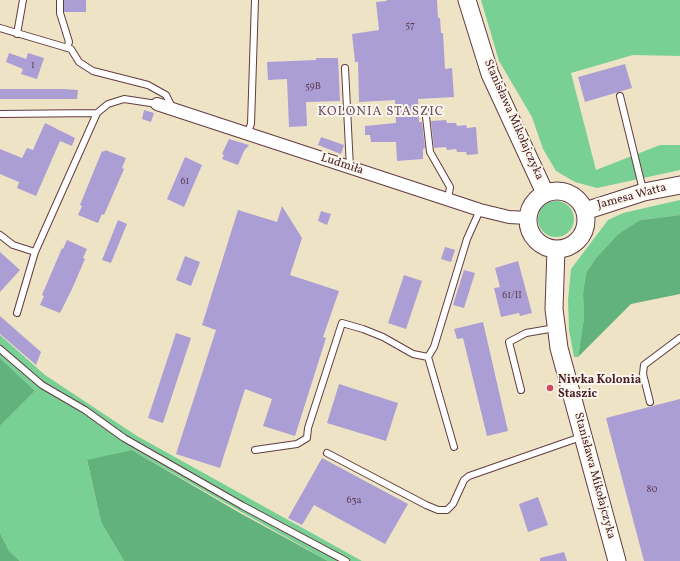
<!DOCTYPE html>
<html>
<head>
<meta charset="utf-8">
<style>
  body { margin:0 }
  canvas { display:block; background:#eee3c4 }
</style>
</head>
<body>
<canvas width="680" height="561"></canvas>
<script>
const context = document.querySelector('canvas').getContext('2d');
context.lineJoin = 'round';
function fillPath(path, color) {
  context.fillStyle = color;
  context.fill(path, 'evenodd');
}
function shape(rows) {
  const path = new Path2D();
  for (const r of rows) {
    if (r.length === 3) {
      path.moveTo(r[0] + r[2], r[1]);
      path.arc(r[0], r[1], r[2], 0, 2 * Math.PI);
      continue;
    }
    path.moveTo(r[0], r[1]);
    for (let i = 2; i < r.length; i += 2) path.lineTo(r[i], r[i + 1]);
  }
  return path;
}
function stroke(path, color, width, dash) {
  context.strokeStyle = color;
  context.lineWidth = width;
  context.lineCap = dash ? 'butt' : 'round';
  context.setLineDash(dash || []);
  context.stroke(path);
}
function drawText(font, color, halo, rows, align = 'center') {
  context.font = font + ' Vollkorn,serif';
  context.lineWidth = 4;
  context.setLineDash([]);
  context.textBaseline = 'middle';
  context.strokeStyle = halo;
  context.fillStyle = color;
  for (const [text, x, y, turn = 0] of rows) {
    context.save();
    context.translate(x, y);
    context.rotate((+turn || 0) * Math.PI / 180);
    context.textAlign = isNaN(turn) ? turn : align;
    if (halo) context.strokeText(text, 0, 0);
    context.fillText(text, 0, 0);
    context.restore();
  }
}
fillPath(shape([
  [481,0,680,0,680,56,633,55,571,73,596,170,660,145,680,145,680,170,597,188,575,182,556,171,543,149,532,117,499,61],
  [680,200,680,215,640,220,618,234,596,258,586,273,583,293,584,318,578,357,574,357,569,330,568,300,571,269,608,220,623,213],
  [556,219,18],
  [0,335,45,375,137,436,362,561,328,561,132,450,87,461,101,522,124,561,20,561,9,551,0,533,0,426,35,391,0,358]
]), '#79d095');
fillPath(shape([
  [680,215,680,294,631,304,578,357,584,318,583,293,586,273,596,258,618,234,640,220],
  [0,358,35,391,0,426],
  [132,450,240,513,328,561,124,561,101,522,87,460],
  [0,533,9,551,20,561,0,561]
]), '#62b27e');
fillPath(shape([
  [64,0,86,0,86,12,64,12],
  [386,0,437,0,438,18,440,18,441,33,443,33,445,69,452,68,454,97,418,99,419,122,422,122,425,148,423,149,423,159,397,161,396,142,371,142,370,135,365,135,365,126,396,123,395,100,359,102,358,62,355,62,352,34,379,30,376,2,387,1],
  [9,53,26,59,28,53,44,58,37,79,21,74,23,69,6,62],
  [316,58,338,58,340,101,306,102,307,126,289,127,287,79,268,80,267,62,316,60],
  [625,64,632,88,585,102,578,77],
  [0,89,64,89,78,90,77,99,0,99],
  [144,110,154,113,151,122,142,119],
  [446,120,447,123,456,123,457,126,466,125,467,128,476,127,478,154,467,155,466,152,457,152,456,149,447,150,446,147,434,148,431,121],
  [45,123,75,138,72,146,60,141,36,196,17,188,19,182,0,174,0,149,22,158,27,148,33,150],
  [321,137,344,145,341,154,318,145],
  [229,139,249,145,244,151,238,165,222,159,224,155,222,154],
  [105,150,126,158,122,168,124,169,104,215,102,214,98,223,78,215,82,206,80,205,102,151,104,152],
  [185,157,202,165,184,207,167,199],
  [282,206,302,238,290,275,339,291,323,337,326,338,295,436,263,426,272,399,245,389,220,468,176,454,216,330,202,325,238,210,277,222],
  [321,211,331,214,327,225,318,221],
  [118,220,127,224,111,263,102,260],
  [67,240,87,249,83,258,85,259,72,289,60,313,40,305,44,296,42,295,62,248,63,249],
  [445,247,455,250,451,262,441,259],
  [0,252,20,270,0,292],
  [185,256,200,262,191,286,176,280],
  [518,261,532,313,520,316,519,313,501,317,494,288,500,287,495,268],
  [464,270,475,273,464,308,453,305],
  [404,275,422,281,406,329,388,323],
  [0,316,41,352,36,365,0,334],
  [483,322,508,431,487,436,463,338,457,339,454,329],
  [176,333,191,338,163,423,148,418],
  [339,384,398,403,386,441,327,423],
  [680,399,680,561,644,561,606,418],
  [322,458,408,504,385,544,314,505,302,525,288,518],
  [538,497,548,525,528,532,519,504],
  [564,552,567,561,540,561,540,558]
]), '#ab9ed5');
const lane = shape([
  [60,0,60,13,69,42,67,48],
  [0,28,71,49,79,62,93,71,148,85,166,95,173,109],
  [17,34,23,0],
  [345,68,350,168],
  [620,96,643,190],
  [425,108,430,152,450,187,448,199],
  [0,114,97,113],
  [247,134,251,124,255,0],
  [0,235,13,245,35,252],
  [17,313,35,252,97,113,108,104,124,99,157,104],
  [0,349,42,385,85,410,124,438,243,506,346,561],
  [428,357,454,447],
  [521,390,509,342,526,333,555,328],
  [650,402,643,374,644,365,680,338],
  [255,450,297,444,307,438,308,428,342,323,363,329,383,337,413,354,428,357,434,347,467,239,480,210],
  [327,453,426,505,438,510,447,510,453,504,464,480,469,476,581,437]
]);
const street = shape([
  [157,104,480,210,509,217,528,218]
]);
const secondary = shape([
  [467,0,490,74,545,193],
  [557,220,29],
  [585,211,644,192,680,185],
  [556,249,554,309,559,348,617,561]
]);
stroke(lane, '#633c42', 8);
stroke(street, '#633c42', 14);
stroke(secondary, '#633c42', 19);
stroke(lane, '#fff', 6);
stroke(street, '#fff', 12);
stroke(secondary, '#fff', 17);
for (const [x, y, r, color] of [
  [550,388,4,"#d1495b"]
]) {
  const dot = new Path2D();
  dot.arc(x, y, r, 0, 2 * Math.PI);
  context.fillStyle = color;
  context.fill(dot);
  stroke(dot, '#fbf7ec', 1.5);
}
drawText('10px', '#623f56', null, [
  ["57",410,26],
  ["1",33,66],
  ["59B",313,87],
  ["61",185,182],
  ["61/II",512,296],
  ["80",652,490],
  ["63a",354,501]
]);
drawText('12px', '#4a1f2b', '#fbf7ec', [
  ["Stanisława Mikołajczyka",513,120,66],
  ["Ludmiła",342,165,18],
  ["Jamesa Watta",632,197,-15],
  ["Stanisława Mikołajczyka",594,476,75]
]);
drawText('bold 12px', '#4a1f2b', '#fbf7ec', [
  ["Niwka Kolonia",558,381],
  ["Staszic",558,395]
], 'left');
context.letterSpacing = '1px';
drawText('13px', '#6c4b66', '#fbf7ec', [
  ["KOLONIA STASZIC",381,113]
]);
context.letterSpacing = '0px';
</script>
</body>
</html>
